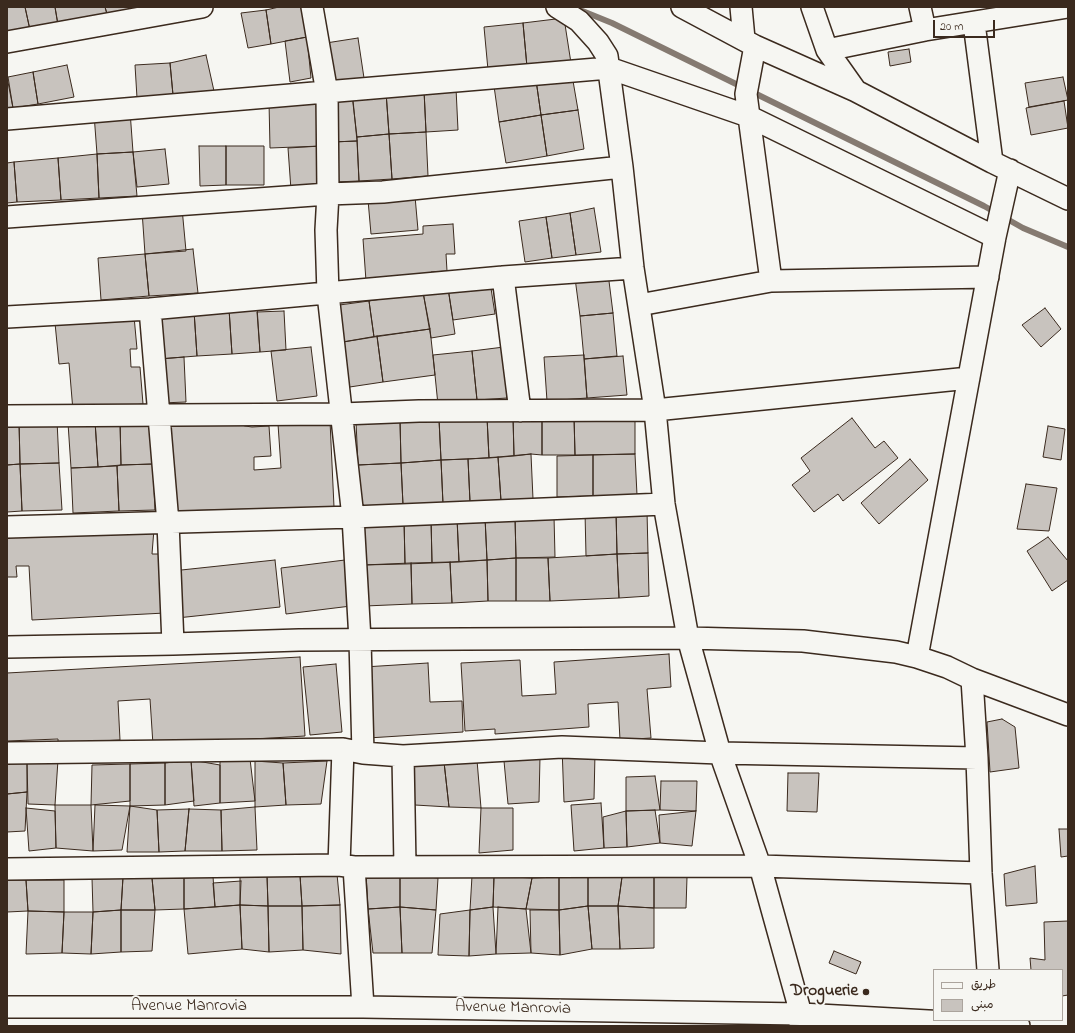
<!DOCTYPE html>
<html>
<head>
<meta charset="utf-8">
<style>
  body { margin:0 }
  #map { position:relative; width:1075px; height:1033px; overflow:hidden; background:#f6f6f2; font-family:"Indie Flower","Playpen Sans Arabic",sans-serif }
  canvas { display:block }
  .frame { position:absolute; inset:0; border:8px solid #3b2a1e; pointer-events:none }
  .legend { position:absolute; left:933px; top:969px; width:130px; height:52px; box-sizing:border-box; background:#f6f6f2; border:1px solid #aba49d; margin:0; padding:5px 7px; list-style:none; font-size:12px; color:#3b2a1e }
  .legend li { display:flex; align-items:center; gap:8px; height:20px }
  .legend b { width:20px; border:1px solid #aba49d }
  .scale { position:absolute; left:933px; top:20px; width:62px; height:18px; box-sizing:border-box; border:2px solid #3b2a1e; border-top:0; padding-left:5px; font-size:12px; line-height:14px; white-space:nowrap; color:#3b2a1e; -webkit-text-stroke:3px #f6f6f2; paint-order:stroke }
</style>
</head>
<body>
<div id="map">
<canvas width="1075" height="1033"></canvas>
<div class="frame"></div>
<ul class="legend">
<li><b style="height:5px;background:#f6f6f2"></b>طريق</li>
<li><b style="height:11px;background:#c8c3be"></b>مبنى</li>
</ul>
<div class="scale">20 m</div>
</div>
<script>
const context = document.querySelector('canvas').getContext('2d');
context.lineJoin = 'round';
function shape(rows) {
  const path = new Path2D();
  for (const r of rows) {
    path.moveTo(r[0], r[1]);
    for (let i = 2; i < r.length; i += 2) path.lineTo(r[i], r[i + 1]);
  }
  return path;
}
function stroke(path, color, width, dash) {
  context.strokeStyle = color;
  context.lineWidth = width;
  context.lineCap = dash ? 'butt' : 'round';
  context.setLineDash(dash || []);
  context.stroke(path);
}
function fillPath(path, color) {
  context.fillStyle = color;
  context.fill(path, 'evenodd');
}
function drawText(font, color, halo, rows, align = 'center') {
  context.font = font + ' "Indie Flower",sans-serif';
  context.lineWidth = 4;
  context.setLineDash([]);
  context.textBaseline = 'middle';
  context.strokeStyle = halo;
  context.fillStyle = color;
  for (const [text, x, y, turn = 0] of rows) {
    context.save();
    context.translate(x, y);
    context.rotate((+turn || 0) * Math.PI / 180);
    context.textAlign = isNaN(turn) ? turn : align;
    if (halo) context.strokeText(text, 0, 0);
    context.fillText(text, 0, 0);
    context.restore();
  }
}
stroke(shape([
  [575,8,612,23,984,206,1023,228,1068,247]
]), '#857a71', 6);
const building = shape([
  [7,7,25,7,30,30,7,35,7,7],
  [25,7,55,7,58,25,30,30,25,7],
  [55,7,105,7,107,14,58,25,55,7],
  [105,7,138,7,107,14,105,7],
  [279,7,306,7,307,37,271,44,266,10,279,7],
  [266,10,271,44,248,48,241,13,266,10],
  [564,18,571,63,527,67,523,23,564,18],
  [523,23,527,67,488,70,484,27,523,23],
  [307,37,311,78,290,82,285,41,307,37],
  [358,38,364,78,331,82,326,43,358,38],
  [909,49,911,62,890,66,888,52,909,49],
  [206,55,214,91,173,95,170,63,206,55],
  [170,63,173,95,137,98,135,65,170,63],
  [67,65,74,97,38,104,33,72,67,65],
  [33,72,38,104,13,108,8,77,33,72],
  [572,75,578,110,541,115,536,80,572,75],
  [7,77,13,108,7,110,7,77],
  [1063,77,1068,100,1029,107,1025,83,1063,77],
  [536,80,541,115,499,122,494,86,536,80],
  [456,88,458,130,426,132,424,90,456,88],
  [424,90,426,132,389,134,386,92,424,90],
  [386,92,389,134,357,137,352,95,386,92],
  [319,100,321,146,270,148,269,102,319,100],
  [353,100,357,141,332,142,329,102,353,100],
  [1064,101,1068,128,1031,135,1026,108,1064,101],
  [578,110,584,149,547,156,541,115,578,110],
  [130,111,133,152,97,154,94,114,130,111],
  [541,115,547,156,506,163,499,122,541,115],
  [426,132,428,176,392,179,389,134,426,132],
  [389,134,392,179,359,181,357,137,389,134],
  [357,141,359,181,335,182,332,142,357,141],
  [199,146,226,146,226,185,200,186,199,146],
  [226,146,264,146,264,185,226,185,226,146],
  [321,146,324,188,291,190,288,148,321,146],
  [165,149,169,184,137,187,133,152,165,149],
  [133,152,137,196,99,198,97,154,133,152],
  [97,154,99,198,61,200,58,158,97,154],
  [58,158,61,200,17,202,14,162,58,158],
  [14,162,17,202,7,203,7,163,14,162],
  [415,196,418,230,371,234,368,200,415,196],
  [182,208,186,251,145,254,142,211,182,208],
  [594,208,601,252,576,255,570,213,594,208],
  [570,213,576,255,552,258,546,217,570,213],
  [546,217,552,258,525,262,519,221,546,217],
  [453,224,455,254,446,254,447,271,431,272,431,277,366,281,363,239,423,234,423,226,453,224],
  [193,249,198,293,149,296,145,254,193,249],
  [145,254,149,296,101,300,98,258,145,254],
  [608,273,613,313,580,316,575,278,608,273],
  [490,282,495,314,453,320,448,288,490,282],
  [448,288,455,334,431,338,423,292,448,288],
  [423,292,430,329,374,337,369,301,423,292],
  [369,301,374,337,337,343,332,306,369,301],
  [257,307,260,352,232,354,229,309,257,307],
  [1045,308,1061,329,1041,347,1022,325,1045,308],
  [229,309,232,354,197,356,194,311,229,309],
  [194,311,197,356,159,359,155,314,194,311],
  [284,311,286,350,260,352,257,312,284,311],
  [613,313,617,356,584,359,580,316,613,313],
  [134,316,137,349,130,349,131,367,140,367,143,404,73,411,69,363,59,364,55,323,134,316],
  [430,329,435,375,383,382,377,336,430,329],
  [377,336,383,382,343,388,337,343,377,336],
  [311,347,317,396,277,401,271,351,311,347],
  [504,347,507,398,477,400,472,351,504,347],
  [472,351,477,400,438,405,433,355,472,351],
  [584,355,587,398,547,401,544,357,584,355],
  [623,356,627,395,587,398,584,359,623,356],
  [184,357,186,402,161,403,159,359,184,357],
  [635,415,635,454,575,455,574,416,635,415],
  [513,416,542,417,542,455,531,454,514,456,513,416],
  [513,416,514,456,489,458,487,417,513,416],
  [574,416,575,455,542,455,542,417,574,416],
  [487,417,489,458,441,460,439,419,487,417],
  [852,418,875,448,884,441,898,458,843,501,838,494,814,512,792,485,810,471,801,458,852,418],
  [152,419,153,464,121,465,120,420,152,419],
  [439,419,441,460,401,463,400,420,439,419],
  [57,420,59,463,20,464,19,421,57,420],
  [120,420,121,465,98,467,95,421,120,420],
  [225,420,245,426,252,427,269,426,271,456,254,457,254,470,281,468,278,424,330,421,334,507,175,511,162,426,226,423,225,420],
  [400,420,401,463,358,465,356,422,400,420],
  [19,421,20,464,7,465,7,422,19,421],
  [95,421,98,467,71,468,68,423,95,421],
  [1048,426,1065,429,1061,460,1043,457,1048,426],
  [531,454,533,499,501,501,498,457,531,454],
  [635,454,637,495,593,496,593,455,635,454],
  [593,455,593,496,557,497,557,456,593,455],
  [498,457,501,501,470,502,468,459,498,457],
  [468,459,470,502,443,504,441,460,468,459],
  [910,459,928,480,879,524,861,503,910,459],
  [441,460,443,504,403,505,401,463,441,460],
  [59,463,62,510,22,511,20,464,59,463],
  [401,463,403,505,359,508,358,465,401,463],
  [20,464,22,511,7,512,7,465,20,464],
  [153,464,155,510,119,511,117,466,121,465,153,464],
  [117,466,119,511,73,513,71,468,117,466],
  [1026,484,1057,488,1049,531,1017,529,1026,484],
  [616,511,647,511,648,553,617,554,616,511],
  [616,511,617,554,586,556,585,512,616,511],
  [554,516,555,557,516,558,515,517,554,516],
  [485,517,487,560,459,562,457,518,485,517],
  [485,517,515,517,516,558,487,560,485,517],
  [431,518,432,563,405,564,404,519,431,518],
  [431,518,457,518,459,562,432,563,431,518],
  [404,519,405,564,363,565,362,520,404,519],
  [154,529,152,554,161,554,165,613,32,620,29,566,16,566,17,577,7,577,7,532,154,529],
  [1048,537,1068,561,1068,580,1052,591,1027,551,1048,537],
  [648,553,649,596,619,598,617,554,648,553],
  [617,554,619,598,550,601,548,558,617,554],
  [516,558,548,558,550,601,516,601,516,558],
  [516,558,516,601,488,601,487,560,516,558],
  [275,560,280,607,177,618,172,571,275,560],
  [345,560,351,606,286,614,281,568,345,560],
  [487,560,488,601,452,603,450,562,487,560],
  [450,562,452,603,412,604,411,563,450,562],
  [411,563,412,604,365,606,363,565,411,563],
  [669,654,671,687,647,689,651,738,620,740,618,702,588,704,589,727,495,734,495,729,465,731,461,663,520,660,522,696,556,694,554,662,669,654],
  [300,657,305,736,153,745,150,699,118,701,120,740,58,743,58,739,7,741,7,673,300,657],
  [428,663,430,702,462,701,463,732,368,738,364,667,428,663],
  [336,664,342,732,310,735,303,667,336,664],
  [1002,719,1015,727,1019,768,990,772,987,722,1002,719],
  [562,747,595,753,594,799,564,802,562,747],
  [540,757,539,802,508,804,504,761,540,757],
  [250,759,255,801,220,803,220,760,250,759],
  [58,760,55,805,28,804,27,763,58,760],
  [191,760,220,765,220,803,194,806,191,760],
  [191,760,194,801,165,805,165,763,191,760],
  [477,760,481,808,449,807,444,762,477,760],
  [255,761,283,763,286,805,255,807,255,761],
  [327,761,321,804,286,805,283,763,327,761],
  [7,762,27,763,27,792,7,794,7,762],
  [410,762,444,762,449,807,415,805,410,762],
  [165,763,165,805,130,806,130,764,165,763],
  [130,764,130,801,91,805,92,765,130,764],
  [788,773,819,773,817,812,787,811,788,773],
  [655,776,660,810,626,811,626,777,655,776],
  [661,781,697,781,696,811,660,810,661,781],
  [27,792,25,831,7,832,7,794,27,792],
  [601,803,604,848,574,851,571,805,601,803],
  [55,805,91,805,93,851,56,848,55,805],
  [95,805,130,806,122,850,93,851,95,805],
  [130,806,157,810,159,852,127,852,130,806],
  [255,807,257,850,222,851,221,810,255,807],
  [26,808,55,811,56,848,29,851,26,808],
  [481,808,513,808,513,850,479,853,481,808],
  [189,809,221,810,222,851,185,851,189,809],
  [189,809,185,851,159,852,157,810,189,809],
  [655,810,660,843,627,847,626,811,655,810],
  [626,811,627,847,604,848,603,817,626,811],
  [696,811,692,846,660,843,659,815,696,811],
  [1059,829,1068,829,1068,856,1061,857,1059,829],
  [400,866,400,907,368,909,366,873,400,866],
  [1035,866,1037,903,1006,906,1004,874,1035,866],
  [588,867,588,906,559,910,559,877,588,867],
  [337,874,340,905,302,906,300,875,337,874],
  [400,874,438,878,436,910,400,907,400,874],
  [267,875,300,875,302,906,268,906,267,875],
  [267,875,268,906,240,905,240,876,267,875],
  [213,876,215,907,184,909,184,878,213,876],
  [472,876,494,876,493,907,470,910,472,876],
  [494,876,532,878,526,909,493,907,494,876],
  [588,876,622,877,618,906,588,906,588,876],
  [123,877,152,878,155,910,121,910,123,877],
  [123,877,121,910,93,912,92,878,123,877],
  [559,877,559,910,526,909,532,878,559,877],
  [622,877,654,877,654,908,618,906,622,877],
  [654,877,687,877,686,908,654,908,654,877],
  [152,878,184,878,184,909,155,910,152,878],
  [7,880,26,880,28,911,7,912,7,880],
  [26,880,64,880,64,912,28,911,26,880],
  [241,881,240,905,215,907,213,883,241,881],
  [240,905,268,906,269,952,242,949,240,905],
  [240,905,242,949,188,954,184,909,240,905],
  [340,905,341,954,303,950,302,906,340,905],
  [268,906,302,906,303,950,269,952,268,906],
  [588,906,618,906,620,949,592,949,588,906],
  [588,906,592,949,560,955,559,910,588,906],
  [618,906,654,908,654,948,620,949,618,906],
  [400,907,436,910,432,953,402,953,400,907],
  [400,907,402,953,373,953,368,909,400,907],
  [493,907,496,954,469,956,470,910,493,907],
  [498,907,526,909,531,953,496,954,498,907],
  [121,910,155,910,152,951,121,952,121,910],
  [121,910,121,952,91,954,93,912,121,910],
  [470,910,469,956,438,955,440,914,470,910],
  [530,910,559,910,560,955,531,953,530,910],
  [28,911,64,912,62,953,26,954,28,911],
  [64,912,93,912,91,954,62,953,64,912],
  [1068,921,1068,995,1062,996,1062,970,1031,970,1030,958,1045,960,1044,922,1068,921],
  [834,951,861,962,856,974,829,963,834,951]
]);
fillPath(building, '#c8c3be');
stroke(building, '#3b2a1e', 1);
const minor = shape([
  [312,7,327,93,328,194,326,230,328,294,353,517,360,640,363,753],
  [557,7,579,21,598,42,607,56,622,167,633,268,655,410,664,504,688,638,720,753,760,866,801,1014,800,1026],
  [682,7,755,46,856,91,992,162,1068,199],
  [741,7,744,39],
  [812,7,827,50,856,91],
  [920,7,925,30],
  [974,23,992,162],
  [7,42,202,7],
  [755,46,746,94,771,281],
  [827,50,925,30,1068,7],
  [7,119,609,68,748,116,995,237],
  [7,217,328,194,383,192,622,167],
  [503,277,520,411],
  [639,305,771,281,988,277],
  [150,309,168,523,173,644],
  [7,317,150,309,503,277,633,268],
  [7,416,342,414,419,411,655,410,969,378],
  [7,527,353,517,664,504],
  [7,647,173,644,299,640,465,639,688,638,803,641,896,652,917,657,947,667,972,679,1068,715],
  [917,657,995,237,1010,170],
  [972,679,977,758],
  [7,753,343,749,363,753,403,756,562,747,720,753,977,758,981,873,988,970],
  [403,756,405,866],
  [339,865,343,749],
  [354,867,363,1007],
  [7,869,339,865,354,867,760,866,981,873],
  [7,1007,363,1007,801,1014,1019,1026]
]);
stroke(minor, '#3b2a1e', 24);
stroke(minor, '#f6f6f2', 21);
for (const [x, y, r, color] of [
  [866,992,4,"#3b2a1e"]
]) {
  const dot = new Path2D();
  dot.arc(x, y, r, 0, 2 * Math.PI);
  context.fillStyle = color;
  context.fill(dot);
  stroke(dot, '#f6f6f2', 1.5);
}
drawText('bold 17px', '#3b2a1e', '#f6f6f2', [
  ["Droguerie",858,992]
], 'right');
drawText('17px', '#3b2a1e', '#f6f6f2', [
  ["Avenue Manrovia",189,1007],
  ["Avenue Manrovia",513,1009,1]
]);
</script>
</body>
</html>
